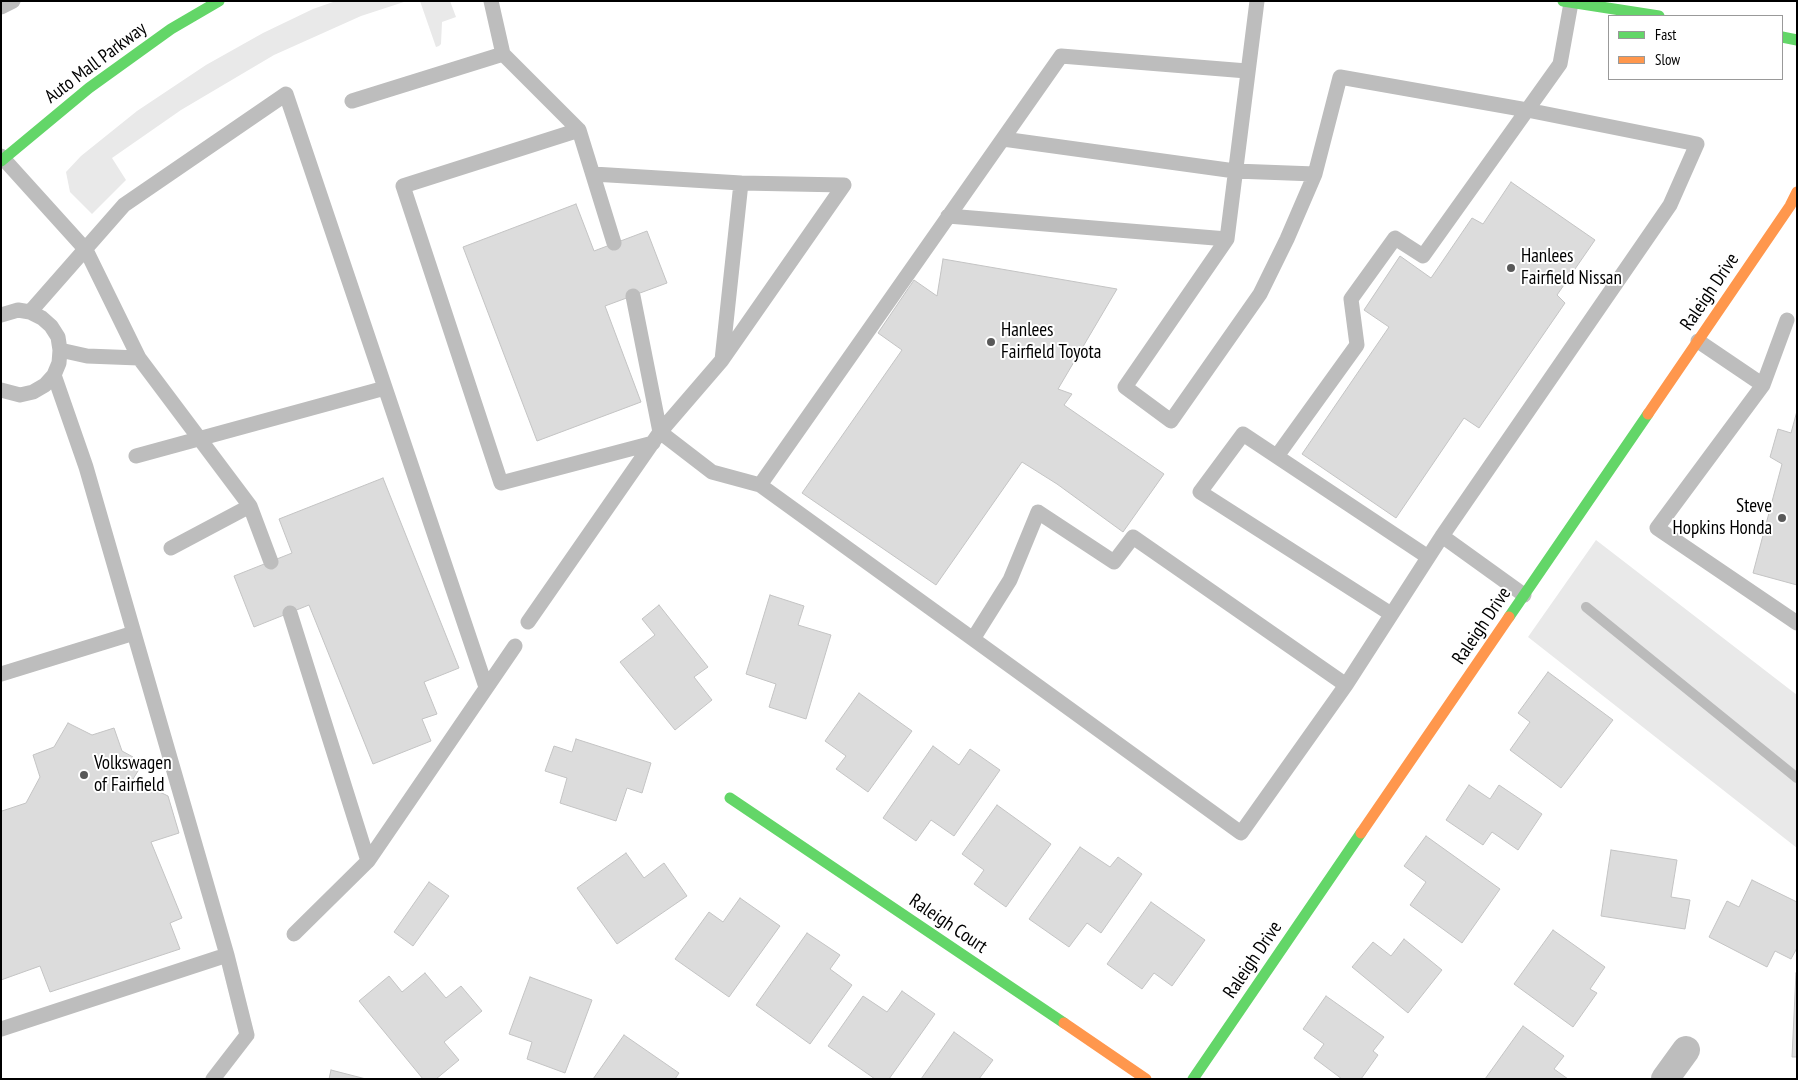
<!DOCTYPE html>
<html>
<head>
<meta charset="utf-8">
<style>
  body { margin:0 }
  #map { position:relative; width:1798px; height:1080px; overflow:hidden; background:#fff; font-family:"PT Sans Narrow",sans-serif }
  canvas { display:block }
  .frame { position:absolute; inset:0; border:2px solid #000; pointer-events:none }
  .legend { position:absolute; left:1608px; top:15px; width:175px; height:65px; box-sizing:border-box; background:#fff; border:1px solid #999; margin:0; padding:6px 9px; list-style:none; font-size:15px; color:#000 }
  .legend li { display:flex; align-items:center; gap:10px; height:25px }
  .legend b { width:25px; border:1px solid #999 }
</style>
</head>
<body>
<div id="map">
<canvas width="1798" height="1080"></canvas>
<div class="frame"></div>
<ul class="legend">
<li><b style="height:6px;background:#63d668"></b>Fast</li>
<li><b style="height:6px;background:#ff974d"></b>Slow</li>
</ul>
</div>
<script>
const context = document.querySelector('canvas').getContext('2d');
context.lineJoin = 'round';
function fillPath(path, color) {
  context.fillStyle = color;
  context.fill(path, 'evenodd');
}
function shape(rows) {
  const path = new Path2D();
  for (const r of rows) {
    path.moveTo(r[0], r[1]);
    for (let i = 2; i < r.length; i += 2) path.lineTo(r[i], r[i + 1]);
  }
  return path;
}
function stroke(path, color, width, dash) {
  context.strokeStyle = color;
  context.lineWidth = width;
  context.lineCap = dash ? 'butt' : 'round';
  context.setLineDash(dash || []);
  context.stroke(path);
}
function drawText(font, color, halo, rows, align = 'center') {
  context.font = font + ' "PT Sans Narrow",sans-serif';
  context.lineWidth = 4;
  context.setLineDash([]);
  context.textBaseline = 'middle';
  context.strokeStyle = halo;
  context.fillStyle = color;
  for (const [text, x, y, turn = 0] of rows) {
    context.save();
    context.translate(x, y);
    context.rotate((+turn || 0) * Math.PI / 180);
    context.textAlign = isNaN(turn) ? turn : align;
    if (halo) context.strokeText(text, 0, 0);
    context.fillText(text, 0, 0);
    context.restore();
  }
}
fillPath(shape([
  [336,1,407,1,361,16,274,55,181,110,112,158,126,180,92,214,70,192,66,172,81,156,137,111,206,65,263,33,313,9],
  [420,1,450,1,456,17,442,22,441,44,439,46,436,47],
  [1596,540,1797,695,1797,848,1528,637]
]), '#e9e9e9');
stroke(shape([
  [1586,607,1797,778]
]), '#bbb', 10);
const building = shape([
  [1511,182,1595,240,1557,295,1565,303,1479,428,1464,418,1396,518,1302,454,1389,327,1364,310,1400,256,1431,278,1472,218,1483,224,1511,182],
  [576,204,594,251,647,231,667,283,605,306,641,402,537,441,463,247,576,204],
  [943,259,1117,289,1058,389,1072,394,1064,405,1164,474,1123,532,1057,484,1022,462,936,585,802,493,902,350,878,333,914,280,937,296,943,259],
  [1797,411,1797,585,1753,573,1782,464,1770,457,1778,429,1791,433,1797,411],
  [383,478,459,668,424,682,437,714,422,719,431,741,373,764,309,605,254,627,234,576,292,553,279,519,383,478],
  [770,595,804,606,798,625,831,635,806,719,769,707,776,684,746,674,770,595],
  [659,605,708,667,694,677,712,700,675,730,620,662,655,635,642,619,659,605],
  [1548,672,1613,720,1561,788,1510,750,1530,722,1518,713,1548,672],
  [859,693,912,731,868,792,836,769,846,756,825,741,859,693],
  [68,723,92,735,114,728,122,751,133,757,138,771,133,779,168,796,179,833,151,842,182,918,170,923,180,949,50,992,40,966,1,980,1,809,2,811,26,803,40,777,33,755,54,747,68,723],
  [576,739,651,763,642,793,627,788,616,821,560,803,567,778,545,771,554,746,572,752,576,739],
  [933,746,959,765,970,749,1000,770,954,836,931,820,916,841,883,818,933,746],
  [1469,785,1490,799,1499,785,1542,814,1518,850,1492,832,1483,845,1446,820,1469,785],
  [997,805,1051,844,1006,907,974,884,984,870,962,854,997,805],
  [1426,836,1500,889,1462,943,1410,905,1426,882,1404,866,1426,836],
  [1080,847,1110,867,1118,857,1142,874,1101,933,1087,923,1069,947,1029,919,1080,847],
  [1611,850,1677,860,1671,897,1690,900,1685,929,1601,916,1611,850],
  [626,853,644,878,664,863,687,896,617,944,577,888,626,853],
  [1752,880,1797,902,1797,948,1791,959,1775,951,1767,967,1709,937,1727,901,1739,907,1752,880],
  [429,882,449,896,413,946,394,932,429,882],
  [740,898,780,926,729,997,675,959,709,912,723,922,740,898],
  [1151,902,1205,940,1172,986,1154,973,1142,989,1107,964,1151,902],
  [1553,930,1605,967,1590,989,1597,993,1573,1027,1514,984,1553,930],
  [807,933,840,955,830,969,852,985,810,1044,756,1005,807,933],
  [1404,939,1442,970,1408,1013,1352,967,1373,942,1391,956,1404,939],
  [425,973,446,998,461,986,482,1011,444,1042,459,1060,436,1079,423,1079,359,1001,389,976,402,992,425,973],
  [1796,973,1797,973,1797,1057,1792,1057,1796,973],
  [530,977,592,1000,565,1073,527,1059,532,1042,509,1034,530,977],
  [902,991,935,1014,889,1079,875,1079,828,1046,863,996,887,1012,902,991],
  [1326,996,1384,1037,1373,1051,1378,1055,1361,1079,1342,1079,1314,1058,1324,1044,1303,1029,1326,996],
  [1523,1026,1564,1056,1554,1069,1568,1079,1485,1079,1523,1026],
  [954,1032,993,1060,979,1079,921,1079,954,1032],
  [624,1035,679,1073,675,1079,593,1079,624,1035],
  [331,1070,366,1079,329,1079,331,1070]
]);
fillPath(building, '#dcdcdc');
stroke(building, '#c4c4c4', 1);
stroke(shape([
  [491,1,503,54,579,130,614,243],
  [1257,1,1227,239,1125,387,1171,421,1260,294,1287,239,1315,174],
  [1,7,13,1],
  [352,101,503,54],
  [579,130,403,186,501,483,653,443],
  [1003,139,1235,171,1315,174,1340,77,1527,110,1697,144,1670,205,1442,536,1346,685],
  [1,156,86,250,139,358,250,506,271,562],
  [593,174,741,183,722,360],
  [741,183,844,185],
  [948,216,1227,239],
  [633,296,660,432],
  [30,312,124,205,286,94,486,687],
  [1,315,18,310,30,312,42,318,51,326,58,337,60,350,59,363,54,375,45,385,33,392,20,395,1,390],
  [1787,320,1763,385,1657,528,1797,623],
  [1698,341,1763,385],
  [60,350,87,356,139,358],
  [54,375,86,467,227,955,247,1035,213,1079],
  [660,432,722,360,844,185],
  [136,456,385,388],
  [1277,456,1357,345,1351,299,1395,238,1423,256,1560,64,1571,3],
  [760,485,973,639,1010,580,1038,512,1114,562,1133,537,1346,685,1241,833,973,639],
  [1442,536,1524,595],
  [171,548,250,506],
  [290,613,368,861],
  [1391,614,1200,492,1243,434,1428,557],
  [528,622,660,432,712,472,760,485,1061,56,1247,71],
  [1,674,134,633],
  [294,934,368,861,515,646],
  [1,1029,227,955]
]), '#bdbdbd', 15);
stroke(shape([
  [1665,1079,1686,1050]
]), '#bdbdbd', 28);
stroke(shape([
  [1563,1,1659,16],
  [1782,37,1797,40],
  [1,161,89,88,171,29,219,1],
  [1509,617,1648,414],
  [730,798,1064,1023],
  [1193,1079,1361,833]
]), '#63d668', 11);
stroke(shape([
  [1648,414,1790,206,1797,192],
  [1361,833,1509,617],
  [1064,1023,1146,1079]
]), '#ff974d', 11);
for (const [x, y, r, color] of [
  [1511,268,5,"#595959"],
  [991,342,5,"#595959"],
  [1782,518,5,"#595959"],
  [84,775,5,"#595959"]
]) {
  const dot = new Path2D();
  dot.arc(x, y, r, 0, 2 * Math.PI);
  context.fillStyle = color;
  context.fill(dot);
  stroke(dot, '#fff', 2);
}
drawText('19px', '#000', '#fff', [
  ["Auto Mall Parkway",96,63,-37],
  ["Raleigh Drive",1710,292,-56],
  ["Raleigh Drive",1482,626,-56],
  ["Raleigh Court",948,924,34],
  ["Raleigh Drive",1253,960,-56]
]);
drawText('19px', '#000', '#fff', [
  ["Hanlees",1521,257],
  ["Fairfield Nissan",1521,279],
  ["Hanlees",1001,331],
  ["Fairfield Toyota",1001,353],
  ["Steve",1772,507,"right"],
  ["Hopkins Honda",1772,529,"right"],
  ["Volkswagen",94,764],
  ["of Fairfield",94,786]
], 'left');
</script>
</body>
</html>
